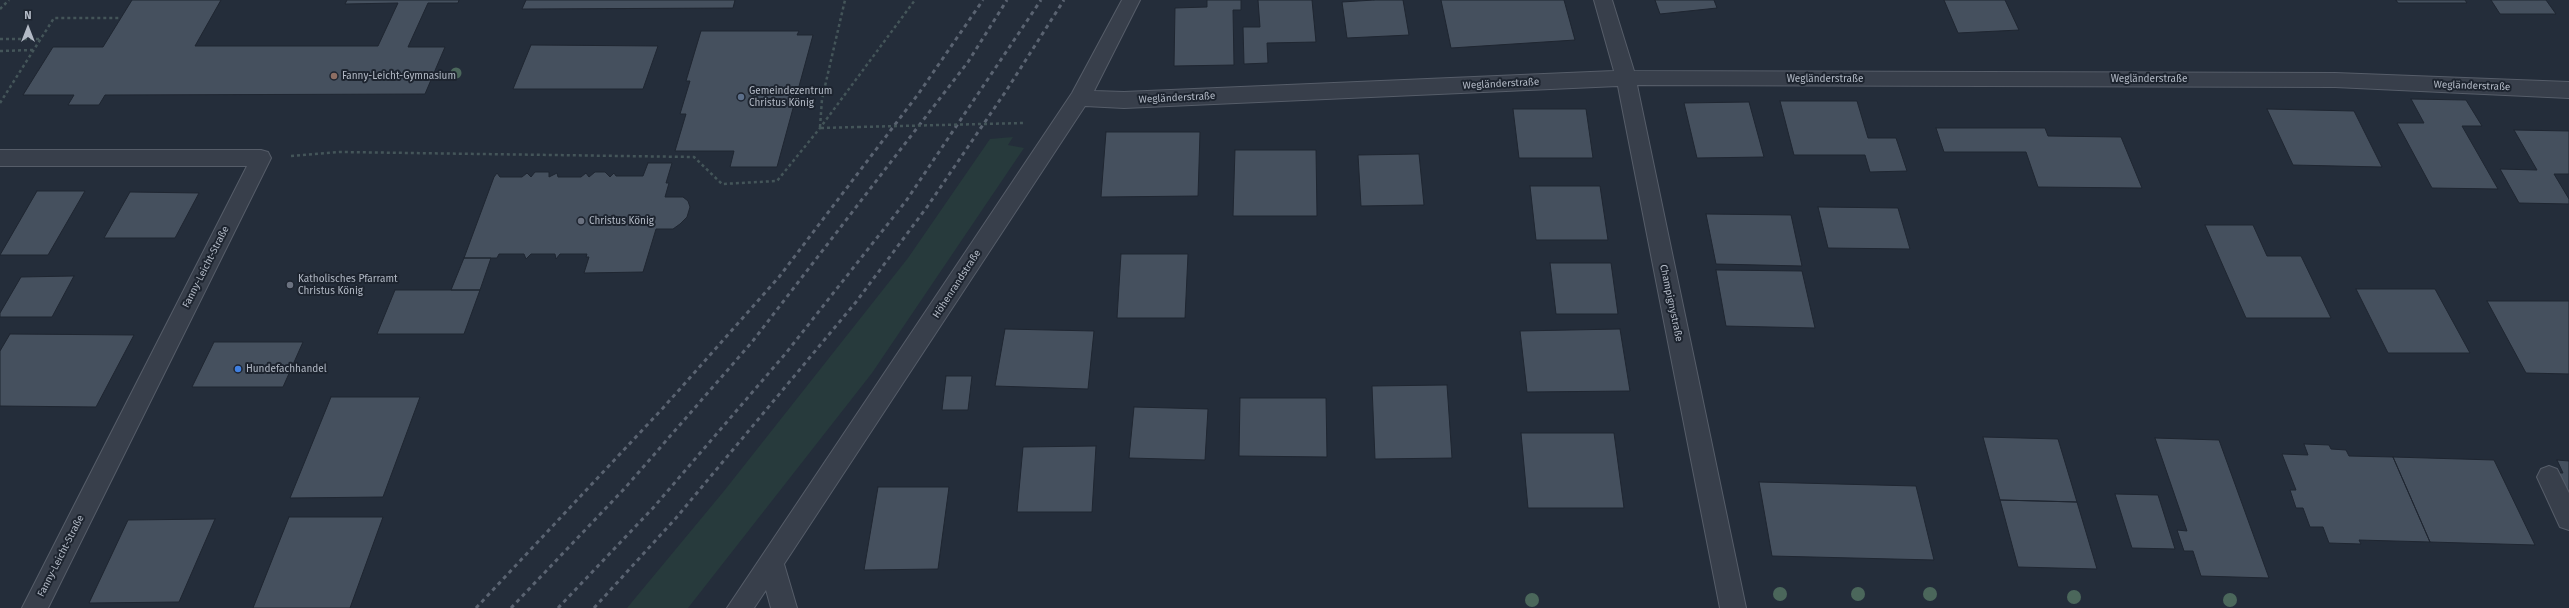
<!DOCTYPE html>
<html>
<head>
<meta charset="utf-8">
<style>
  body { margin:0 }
  #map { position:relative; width:2569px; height:608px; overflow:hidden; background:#242d3a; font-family:"Fira Sans",sans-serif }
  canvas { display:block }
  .north { position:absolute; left:8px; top:8px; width:40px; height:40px; -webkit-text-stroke:3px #1d242f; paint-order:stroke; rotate:0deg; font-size:11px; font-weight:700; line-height:16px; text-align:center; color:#b3bac6 }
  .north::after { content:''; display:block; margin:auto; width:14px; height:18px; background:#b3bac6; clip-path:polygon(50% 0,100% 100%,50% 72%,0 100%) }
</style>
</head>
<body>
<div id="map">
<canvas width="2569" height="608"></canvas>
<div class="north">N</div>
</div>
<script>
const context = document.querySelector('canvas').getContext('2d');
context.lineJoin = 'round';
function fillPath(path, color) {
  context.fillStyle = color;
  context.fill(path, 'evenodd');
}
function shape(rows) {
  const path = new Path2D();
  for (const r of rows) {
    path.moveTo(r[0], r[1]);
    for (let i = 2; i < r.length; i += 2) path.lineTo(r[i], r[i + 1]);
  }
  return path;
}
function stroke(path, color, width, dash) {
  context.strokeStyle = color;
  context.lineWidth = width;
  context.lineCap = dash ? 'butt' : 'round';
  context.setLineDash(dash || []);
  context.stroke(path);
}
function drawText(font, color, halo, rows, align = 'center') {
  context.font = font + ' "Fira Sans",sans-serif';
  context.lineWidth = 4;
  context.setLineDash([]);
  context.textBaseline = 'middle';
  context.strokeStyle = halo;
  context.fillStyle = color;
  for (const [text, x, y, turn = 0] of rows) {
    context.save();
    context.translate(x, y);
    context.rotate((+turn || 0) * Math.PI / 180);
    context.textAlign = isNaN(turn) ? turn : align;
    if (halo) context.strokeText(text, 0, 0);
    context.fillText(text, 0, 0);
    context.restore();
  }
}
fillPath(shape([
  [1013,137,1008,145,1024,148,872,373,688,608,627,608,724,491,908,258,990,139]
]), '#273a3c');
const building = shape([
  [132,0,221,0,195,46,378,46,398,3,345,4,347,0,459,0,458,3,428,3,408,47,445,47,425,94,105,95,99,105,68,105,74,95,23,95,53,47,103,47,132,0],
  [526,0,735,0,733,8,522,9,526,0],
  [1207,0,1241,0,1241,10,1233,10,1234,65,1174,66,1175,8,1207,7,1207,0],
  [1258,0,1312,0,1316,42,1267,43,1268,63,1244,64,1243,27,1260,27,1258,0],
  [1374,0,1403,0,1409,35,1347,38,1342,2,1374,0],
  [1441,0,1564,0,1575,40,1451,48,1441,0],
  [1655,0,1714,0,1717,8,1660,14,1655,0],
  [1944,0,2005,0,2019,30,1958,33,1944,0],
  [2396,0,2465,0,2467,3,2398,3,2396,0],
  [2491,0,2546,0,2556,14,2500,14,2491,0],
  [701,31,799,31,797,35,813,35,777,167,730,167,734,151,675,151,686,114,680,114,690,81,686,81,701,31],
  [531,45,658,46,643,89,513,89,531,45],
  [2411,99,2466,100,2482,126,2462,126,2498,189,2432,188,2397,123,2424,123,2411,99],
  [1780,101,1857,101,1868,138,1896,138,1907,171,1870,172,1865,155,1794,155,1780,101],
  [1749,102,1764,157,1697,158,1684,103,1749,102],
  [1513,109,1586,109,1593,158,1519,158,1513,109],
  [2267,109,2354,111,2382,167,2293,165,2267,109],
  [1936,128,2045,128,2048,136,2121,137,2142,188,2038,187,2026,152,1944,152,1936,128],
  [2514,130,2569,131,2569,174,2554,174,2569,199,2569,204,2519,203,2500,169,2537,170,2514,130],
  [1106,132,1200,132,1198,196,1101,197,1106,132],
  [1235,150,1316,150,1317,216,1233,216,1235,150],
  [1419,154,1424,205,1361,206,1358,155,1419,154],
  [648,163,672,163,666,183,669,183,665,197,683,197,688,201,690,207,687,217,680,224,673,229,656,229,643,272,584,273,589,257,586,257,587,254,560,254,556,259,555,254,531,254,526,259,524,254,499,254,497,258,464,258,494,177,497,173,500,177,522,177,527,173,531,177,535,172,549,172,549,177,557,173,558,177,581,177,586,173,589,177,595,172,605,172,610,177,614,173,616,176,643,176,648,163],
  [1530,186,1600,186,1608,240,1536,240,1530,186],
  [37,191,85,191,48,255,0,255,37,191],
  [130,192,199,193,175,238,104,238,130,192],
  [1818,207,1898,208,1910,249,1828,248,1818,207],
  [1706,214,1791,215,1802,266,1716,264,1706,214],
  [2205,225,2253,225,2267,256,2301,256,2331,318,2246,318,2205,225],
  [1121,254,1188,254,1185,318,1117,318,1121,254],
  [464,258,491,258,480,290,451,290,464,258],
  [1550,263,1611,263,1618,314,1556,314,1550,263],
  [1716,270,1802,271,1815,328,1726,326,1716,270],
  [74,276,52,317,0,317,0,313,21,277,74,276],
  [2356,289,2435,289,2470,353,2388,353,2356,289],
  [395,290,480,290,464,334,377,334,395,290],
  [2487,301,2569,301,2569,374,2526,373,2487,301],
  [1005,329,1094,331,1088,389,995,386,1005,329],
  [1620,329,1630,391,1527,392,1520,331,1620,329],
  [10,334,134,335,96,407,0,406,0,351,10,334],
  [214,342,303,342,283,387,192,387,214,342],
  [946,376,972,376,968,410,942,410,946,376],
  [1447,385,1452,458,1375,459,1372,386,1447,385],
  [331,397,420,397,383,497,290,498,331,397],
  [1240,398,1326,398,1327,457,1239,456,1240,398],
  [1134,407,1208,409,1205,460,1129,458,1134,407],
  [1521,433,1614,433,1624,508,1528,508,1521,433],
  [1983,437,2058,439,2077,502,2000,500,1983,437],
  [2155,438,2219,440,2269,578,2201,576,2193,551,2184,551,2177,530,2187,531,2155,438],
  [2304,444,2329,445,2331,449,2346,450,2349,456,2393,457,2430,542,2359,540,2361,544,2329,543,2323,527,2310,527,2303,508,2296,508,2290,490,2296,490,2282,454,2308,455,2304,444],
  [1096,446,1092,512,1017,512,1023,447,1096,446],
  [2393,457,2494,460,2535,545,2430,542,2393,457],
  [2557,460,2569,461,2569,495,2556,473,2563,473,2557,460],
  [1759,482,1916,486,1934,560,1772,556,1759,482],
  [878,487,949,487,938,569,864,570,878,487],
  [2115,494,2158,495,2175,549,2132,548,2115,494],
  [2000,500,2077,502,2097,569,2018,567,2000,500],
  [289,517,383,517,350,608,253,608,289,517],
  [215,519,179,602,89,603,128,520,215,519]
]);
fillPath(building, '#45505e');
stroke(building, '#1f2631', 1);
const minor = shape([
  [1122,0,1140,0,1094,91,1124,92,1614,71,1594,0,1612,0,1634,71,2335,73,2569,82,2569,98,2335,87,1637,85,1746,608,1720,608,1618,86,1124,108,1085,106,784,564,797,608,771,608,766,590,754,608,727,608,1072,93,1122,0],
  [0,150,261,150,268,152,271,158,48,608,22,608,247,166,0,166,0,150],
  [2549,466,2557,469,2569,493,2569,530,2560,527,2537,477,2541,469,2549,466]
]);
stroke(minor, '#565d69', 2);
stroke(shape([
  [0,9,9,0],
  [0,39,41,39],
  [0,51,33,50],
  [0,103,54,18,121,18],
  [820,127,822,99,845,0],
  [821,128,858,127],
  [291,156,340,152,694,157,722,184,777,181,820,128,915,0]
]), '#445559', 2.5, [3, 3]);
fillPath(minor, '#383f4b');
stroke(shape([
  [476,608,663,408,779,277,919,93,983,0],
  [511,608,625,488,752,342,968,62,1007,0],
  [558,608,653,508,786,353,906,201,1041,0],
  [594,608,676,518,856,302,927,207,1006,91,1064,0]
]), '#5a6371', 3, [4, 4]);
stroke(shape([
  [858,127,1024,123]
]), '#445559', 2.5, [3, 3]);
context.fillStyle = '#4b675b';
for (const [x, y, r] of [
  [456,73,5.5],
  [1780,594,7],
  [1858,594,7],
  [1930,594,7],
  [2074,597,7],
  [1532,600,7],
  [2230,600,7]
]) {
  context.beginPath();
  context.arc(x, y, r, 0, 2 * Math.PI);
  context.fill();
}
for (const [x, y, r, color] of [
  [334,76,4,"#8d6e63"],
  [741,97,4,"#5c6f8a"],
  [581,221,4,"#6b7280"],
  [290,285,4,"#6b7280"],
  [238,369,4,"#3f7fe0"]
]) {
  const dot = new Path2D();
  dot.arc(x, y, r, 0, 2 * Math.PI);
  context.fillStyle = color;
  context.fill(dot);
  stroke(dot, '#1d242f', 1.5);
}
drawText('10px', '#b3bac6', '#1d242f', [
  ["Fanny-Leicht-Gymnasium",342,76],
  ["Gemeindezentrum",749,91],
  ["Christus König",749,103],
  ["Christus König",589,221],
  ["Katholisches Pfarramt",298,279],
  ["Christus König",298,291],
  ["Hundefachhandel",246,369]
], 'left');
drawText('10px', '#b3bac6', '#1d242f', [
  ["Wegländerstraße",1825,79],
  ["Wegländerstraße",2149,79],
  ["Wegländerstraße",1501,84,-3],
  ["Wegländerstraße",2472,86,2],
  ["Wegländerstraße",1177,98,-3],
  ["Fanny-Leicht-Straße",206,267,-63],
  ["Höhenrandstraße",957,284,-57],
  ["Champignystraße",1671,303,78],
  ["Fanny-Leicht-Straße",61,556,-63]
]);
</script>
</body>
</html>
